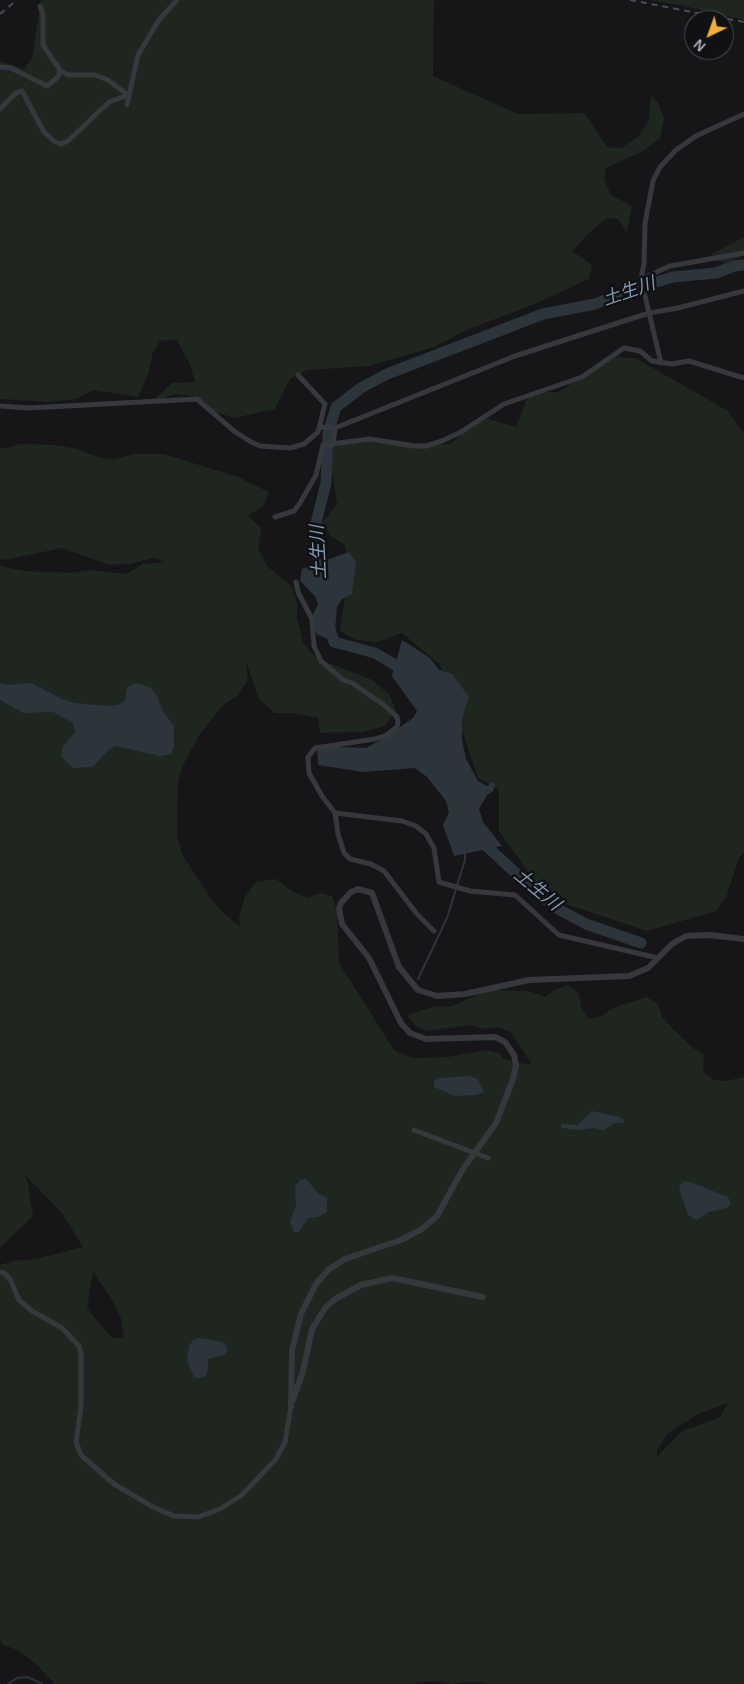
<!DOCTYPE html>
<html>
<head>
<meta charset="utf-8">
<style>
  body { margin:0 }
  #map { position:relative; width:744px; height:1684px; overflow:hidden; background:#161618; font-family:Arial,sans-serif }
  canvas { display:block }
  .north { position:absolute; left:684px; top:10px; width:50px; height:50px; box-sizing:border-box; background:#111113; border:1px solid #4d4f55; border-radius:50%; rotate:222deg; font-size:14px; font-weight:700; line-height:20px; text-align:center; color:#a8adb8 }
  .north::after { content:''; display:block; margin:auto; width:18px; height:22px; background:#f2b134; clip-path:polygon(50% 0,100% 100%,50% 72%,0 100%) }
</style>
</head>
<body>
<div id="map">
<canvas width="744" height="1684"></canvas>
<div class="north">N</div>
</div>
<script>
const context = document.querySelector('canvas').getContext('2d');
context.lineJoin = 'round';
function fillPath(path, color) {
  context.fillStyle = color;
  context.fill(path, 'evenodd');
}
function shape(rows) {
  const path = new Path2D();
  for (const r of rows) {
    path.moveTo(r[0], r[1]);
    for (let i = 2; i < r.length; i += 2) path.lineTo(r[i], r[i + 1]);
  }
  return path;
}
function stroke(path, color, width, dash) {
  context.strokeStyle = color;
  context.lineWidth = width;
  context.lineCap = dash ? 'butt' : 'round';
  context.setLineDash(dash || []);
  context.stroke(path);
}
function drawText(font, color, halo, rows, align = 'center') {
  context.font = font + ' Arial,"Noto Sans JP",sans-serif';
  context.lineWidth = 5;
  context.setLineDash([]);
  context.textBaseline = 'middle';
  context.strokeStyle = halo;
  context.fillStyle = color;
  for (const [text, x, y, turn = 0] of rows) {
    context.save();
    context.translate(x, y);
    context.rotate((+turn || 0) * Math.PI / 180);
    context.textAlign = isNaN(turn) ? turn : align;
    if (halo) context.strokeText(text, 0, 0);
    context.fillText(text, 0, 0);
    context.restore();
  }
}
fillPath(shape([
  [41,0,434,0,433,76,518,114,584,113,607,147,621,148,638,137,649,120,651,96,659,104,664,119,660,138,641,152,606,168,604,179,611,195,632,206,627,232,618,219,607,218,591,231,572,251,592,265,589,279,537,303,464,331,434,347,369,366,307,370,290,379,275,409,234,418,213,411,197,397,176,394,153,401,172,383,195,382,190,364,177,340,160,341,153,352,148,375,138,397,93,390,76,399,50,402,0,399,0,61,24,69,32,58],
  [649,0,744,0,744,20,680,5],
  [744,237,744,256,725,263,713,258,712,254],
  [611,357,635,358,728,411,744,434,744,852,739,858,727,895,716,911,647,931,563,903,540,888,499,831,499,790,478,778,440,665,402,633,378,642,356,640,340,631,349,570,345,545,331,536,322,523,337,504,329,449,355,440,414,447,450,444,482,417,516,427,530,392,559,392],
  [21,444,54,445,78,449,100,458,114,459,134,454,164,454,238,477,269,492,264,505,248,516,261,528,258,548,267,566,291,586,297,603,297,618,303,642,316,658,370,679,389,694,396,711,385,726,362,732,320,733,318,718,292,713,275,713,259,699,245,659,248,680,238,695,223,705,200,734,182,767,178,784,177,836,182,854,213,902,226,915,240,927,239,917,245,897,256,882,276,879,292,891,307,898,320,893,332,896,337,911,339,963,394,1050,412,1058,448,1057,485,1050,500,1053,502,1058,530,1065,531,1063,511,1032,497,1027,484,1029,469,1025,428,1031,416,1026,408,1017,410,1014,436,1006,450,1007,488,990,529,991,545,997,556,989,569,985,579,994,581,1008,589,1019,602,1016,613,1008,647,997,658,1004,662,1017,672,1028,693,1048,704,1055,703,1071,713,1080,726,1081,744,1077,744,1684,488,1684,472,1682,451,1684,434,1681,410,1684,55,1684,34,1662,19,1651,2,1644,0,1640,0,1265,14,1261,36,1259,83,1247,62,1213,23,1173,27,1179,33,1216,0,1248,0,566,25,571,72,573,90,570,126,574,143,564,166,562,154,558,129,564,109,565,62,548,5,560,0,559,0,449],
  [93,1272,113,1301,121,1319,124,1338,112,1338,87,1308],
  [728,1403,719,1418,682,1431,657,1457,657,1450,667,1434,698,1414]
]), '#1e261f');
fillPath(shape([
  [349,552,356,563,352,594,342,599,337,607,334,641,318,635,313,628,312,617,318,604,315,596,300,581,302,569],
  [402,640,430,658,439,670,452,674,469,697,462,718,462,740,466,759,478,781,487,786,492,782,495,784,493,791,487,795,479,809,483,822,502,846,454,856,443,825,449,812,446,801,427,777,415,768,363,772,318,765,317,746,366,748,386,737,413,718,417,711,392,676],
  [0,683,6,685,31,683,62,699,75,703,109,706,118,705,125,701,127,688,135,683,141,684,151,688,156,694,163,711,174,726,174,746,171,754,160,756,116,746,107,751,93,767,73,768,61,756,62,748,75,732,73,723,53,712,24,713,0,700],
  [470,1076,478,1079,484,1092,476,1095,455,1096,434,1087,434,1081,440,1078],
  [592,1111,619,1117,624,1120,623,1123,614,1123,604,1130,593,1128,579,1130,562,1128,561,1124,578,1125],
  [306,1179,318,1193,327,1198,327,1212,318,1217,308,1218,299,1232,294,1232,290,1222,296,1205,295,1187,300,1180],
  [688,1181,728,1197,731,1204,727,1208,708,1212,697,1220,691,1217,688,1215,679,1187,683,1182],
  [199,1338,222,1342,227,1346,227,1352,223,1355,208,1359,208,1369,205,1376,199,1379,194,1377,187,1361,189,1346,193,1340]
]), '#2c353c');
stroke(shape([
  [418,979,447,918,465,860,465,853],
  [8,1684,17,1678,28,1677,42,1684]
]), '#2c353c', 2);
stroke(shape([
  [320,579,315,527,326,483,328,433,336,407,361,388,387,374,543,314,595,304,630,290,673,277,716,273,734,266,744,265],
  [329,626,334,642,375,653,407,672],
  [479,839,536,892,558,909,586,924,641,943]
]), '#2c353c', 11);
stroke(shape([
  [40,6,43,15,43,45,60,70,68,75,95,75,108,80,128,95],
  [0,67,11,68,47,86,58,77,60,70],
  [127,105,138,55,159,20,177,0],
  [0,109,16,93,22,91,44,132,55,142,61,144,68,141,109,102,128,95],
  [641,279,670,266,744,253],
  [661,363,641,279,644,264,645,223,653,181,660,167,676,150,696,136,744,114],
  [0,406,29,408,197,399,234,431,251,442,260,446,290,448,304,444,318,432,325,404,298,375],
  [321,427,335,428,333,445],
  [335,428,515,356,649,313,678,308,744,291],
  [275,517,294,511,300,503,316,475,323,445,370,439,414,446,426,446,442,441,461,432,504,404,582,377,624,348,640,351,652,361,672,364,689,361,744,378],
  [296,582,298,592,312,619,314,646,321,661,343,680,352,683,384,705,397,717,398,722,397,727,387,735,375,739,315,748,308,757,309,773,322,796,335,813,338,834,344,853,350,859,371,864,384,871,417,914,434,931],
  [335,813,402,821,416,826,426,834,434,848,439,882,470,891,515,895,559,935,658,958],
  [0,1272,4,1273,10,1279,19,1300,32,1311,62,1328,79,1346,81,1353,81,1406,76,1442,81,1455,114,1484,153,1507,174,1516,198,1517,220,1509,242,1495,276,1459,285,1442,291,1406]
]), '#37383d', 5);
stroke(shape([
  [293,1400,303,1371,312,1329,325,1308,335,1299,361,1285,392,1278,483,1297],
  [291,1406,292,1350,301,1314,316,1284,328,1270,345,1259,401,1240,422,1229,437,1216,463,1169,496,1123,513,1079,516,1065,514,1055,505,1042,495,1037,426,1039,410,1033,401,1023,369,958,342,924,339,908,341,903,351,892,358,889,372,893,399,967,418,990,437,996,465,994,529,980,629,976,648,968,672,944,686,936,709,935,744,939]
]), '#37383d', 6);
stroke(shape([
  [630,0,744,22],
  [0,14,17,0]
]), '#4a4c52', 2, [6, 5]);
stroke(shape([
  [414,1130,488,1158]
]), '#37383d', 5);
drawText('italic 18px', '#7f9bb3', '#111113', [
  ["土生川",629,292,-19],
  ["土生川",319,552,-93],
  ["土生川",537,890,40]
]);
</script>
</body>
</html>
